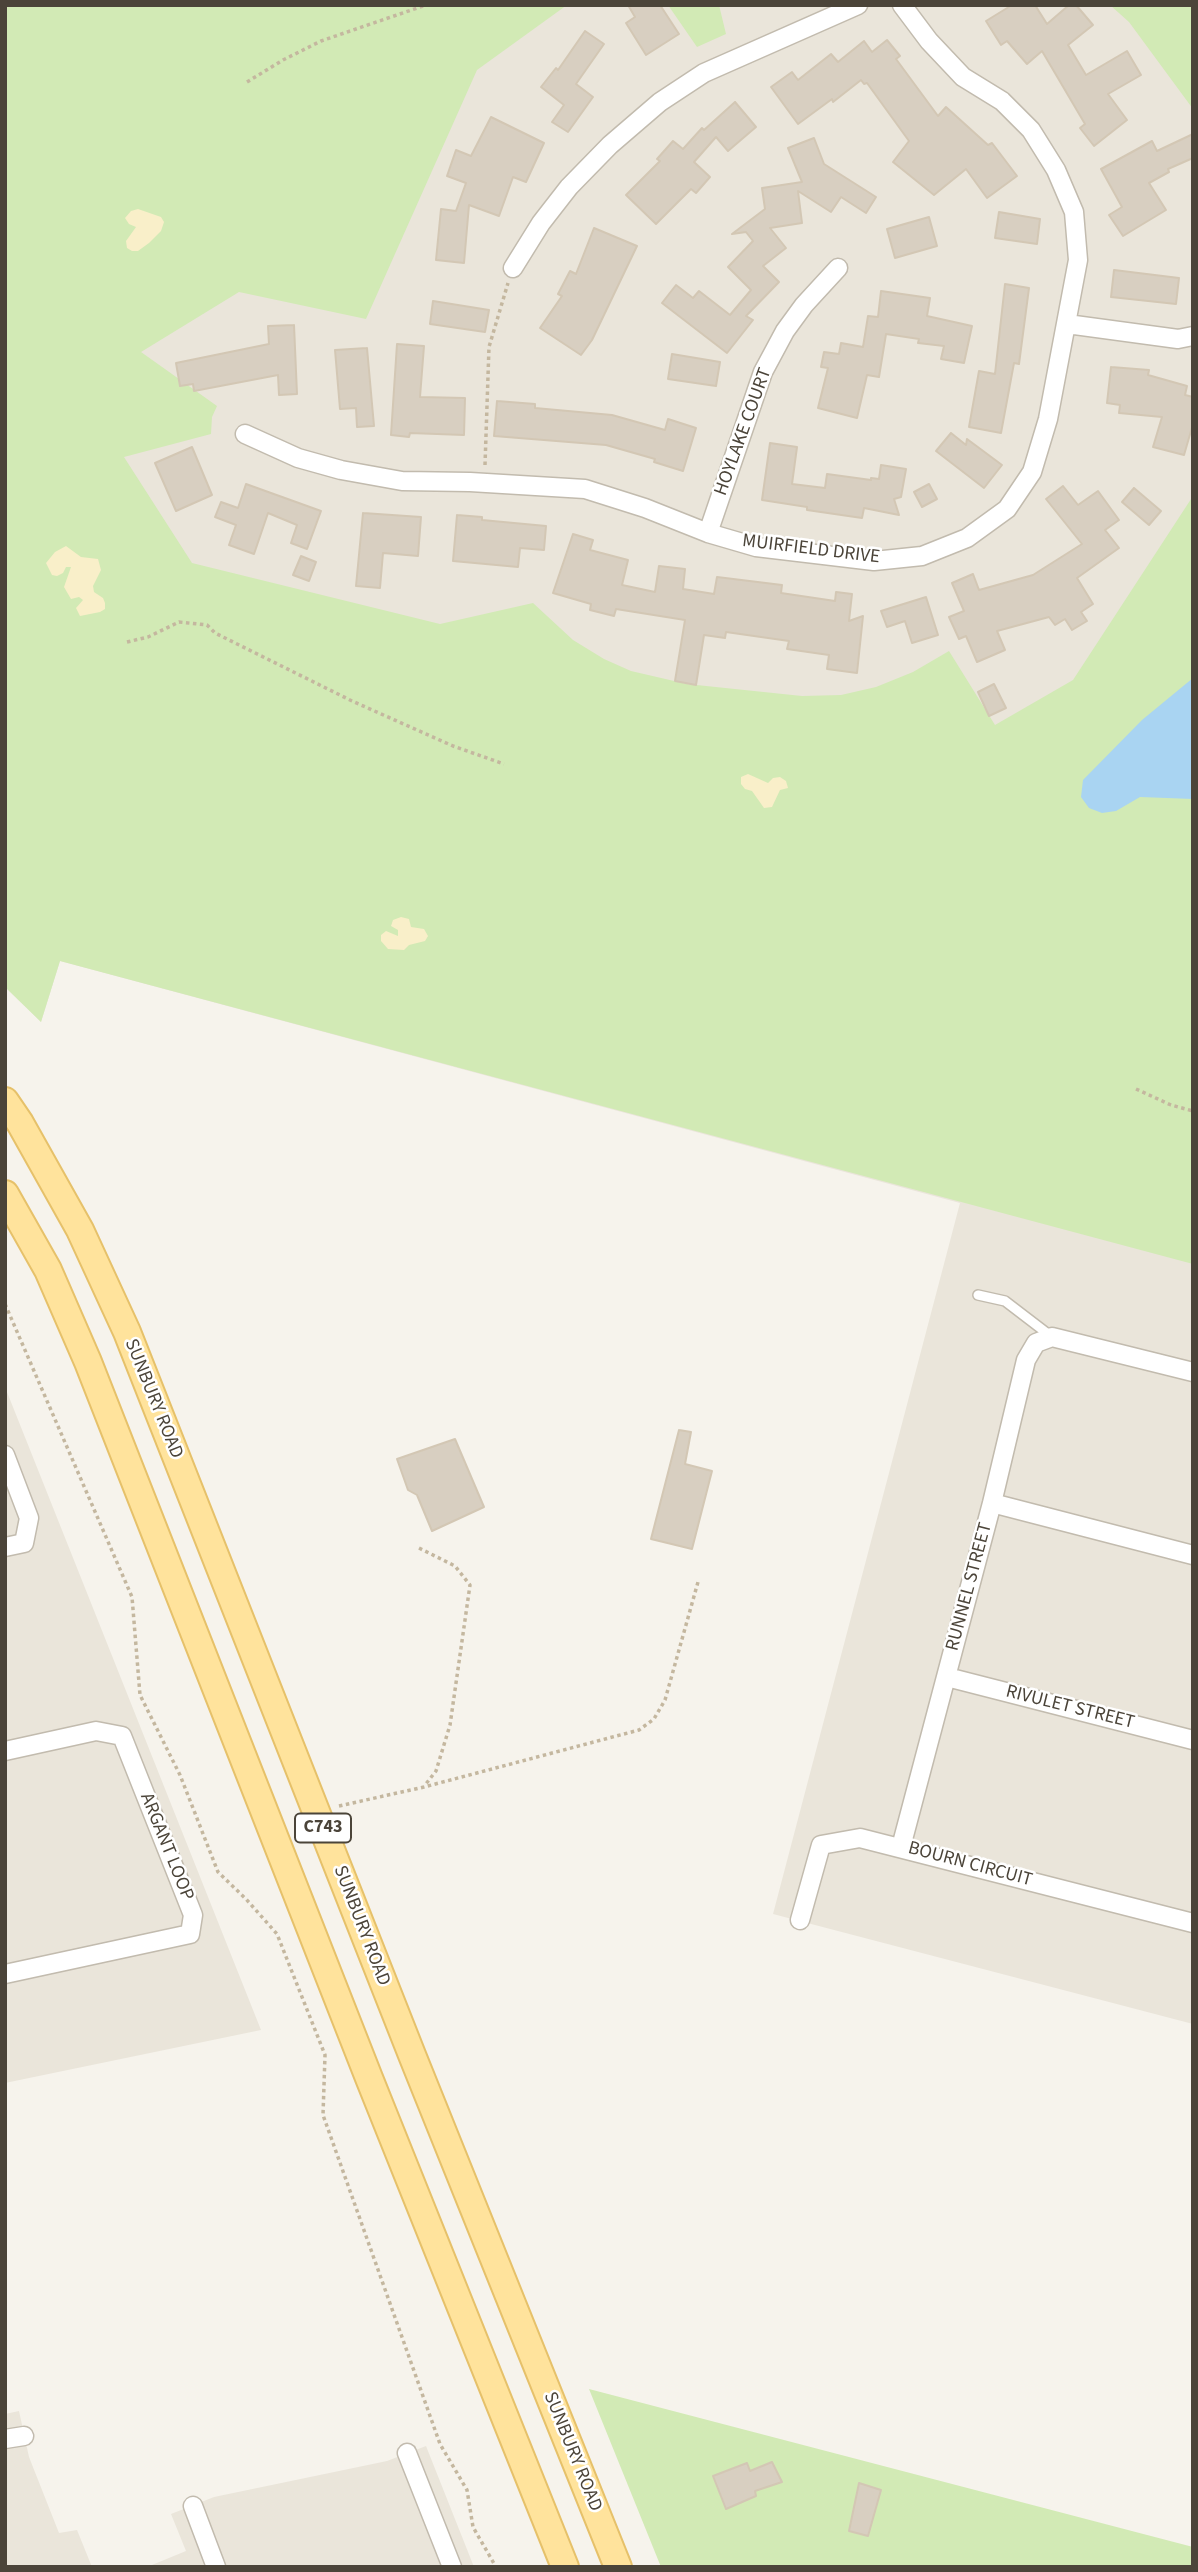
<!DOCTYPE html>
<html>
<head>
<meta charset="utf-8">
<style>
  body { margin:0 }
  #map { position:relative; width:1198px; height:2572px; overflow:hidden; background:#f6f3ec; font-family:"Source Sans 3",sans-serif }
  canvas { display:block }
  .frame { position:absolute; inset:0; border:7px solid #4b4439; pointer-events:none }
</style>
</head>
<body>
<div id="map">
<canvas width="1198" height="2572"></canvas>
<div class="frame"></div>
</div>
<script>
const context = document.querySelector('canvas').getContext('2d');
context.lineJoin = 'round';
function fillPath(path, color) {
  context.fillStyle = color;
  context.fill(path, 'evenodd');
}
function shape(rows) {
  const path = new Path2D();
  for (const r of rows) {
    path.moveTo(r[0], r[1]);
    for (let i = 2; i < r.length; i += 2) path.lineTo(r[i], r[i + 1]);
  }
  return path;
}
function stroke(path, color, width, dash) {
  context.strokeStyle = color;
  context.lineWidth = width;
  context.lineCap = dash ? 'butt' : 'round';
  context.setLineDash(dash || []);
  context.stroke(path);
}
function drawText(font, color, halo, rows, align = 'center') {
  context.font = font + ' "Source Sans 3",sans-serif';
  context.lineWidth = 5;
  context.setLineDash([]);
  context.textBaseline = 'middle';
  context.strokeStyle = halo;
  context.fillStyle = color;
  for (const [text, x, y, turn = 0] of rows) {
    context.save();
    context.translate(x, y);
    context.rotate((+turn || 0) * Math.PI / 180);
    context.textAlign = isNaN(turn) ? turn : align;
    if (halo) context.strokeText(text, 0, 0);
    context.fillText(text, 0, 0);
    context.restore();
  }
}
fillPath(shape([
  [5,5,1193,5,1193,2024,773,1914,960,1203,60,961,41,1022,5,987],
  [5,1387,261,2030,5,2083],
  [19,2411,29,2457,59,2533,77,2530,92,2567,5,2567,5,2414],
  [426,2446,474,2567,147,2567,186,2551,171,2514,214,2497,387,2461]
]), '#eae5da');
fillPath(shape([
  [5,5,567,5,477,70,366,319,239,292,141,352,217,406,212,417,211,434,124,457,192,563,440,624,533,603,573,640,604,659,631,671,687,684,802,696,841,695,876,687,913,672,949,651,995,725,1073,680,1193,496,1193,1264,60,961,41,1022,5,987],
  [668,5,719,5,726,34,697,47],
  [1110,5,1193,5,1193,109,1129,22],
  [589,2389,1193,2547,1193,2567,661,2567]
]), '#d2eab5');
fillPath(shape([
  [138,209,161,217,164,222,161,231,149,243,138,251,132,251,127,248,126,241,136,227,129,224,125,218,131,211],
  [66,546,81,557,98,559,101,570,93,586,94,592,103,598,105,603,105,609,100,612,80,616,76,608,83,600,79,597,71,599,64,587,71,567,66,567,63,573,57,576,52,575,46,563,55,552],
  [748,774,768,783,773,778,780,777,786,781,788,788,780,790,772,807,764,808,752,791,745,789,741,784,741,777],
  [401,917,409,919,411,927,424,929,428,936,425,941,409,945,404,950,388,949,381,941,381,935,386,931,398,936,398,930,391,926,393,920]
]), '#f9efc9');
fillPath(shape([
  [1193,678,1193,799,1140,797,1116,811,1102,813,1089,808,1081,797,1083,780,1142,720]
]), '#a9d4f2');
const building = shape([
  [628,5,660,5,679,34,646,55,626,23,635,17,628,5],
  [1012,5,1035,5,1047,24,1069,5,1076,5,1093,25,1068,45,1086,75,1127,51,1141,75,1108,94,1127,120,1094,146,1080,128,1085,124,1042,51,1027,64,1007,41,1001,45,986,21,1012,5],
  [585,31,604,44,576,84,593,97,568,132,552,122,564,105,541,87,556,68,558,70,585,31],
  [887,40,900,56,896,59,938,116,946,107,988,145,992,143,1017,176,987,198,966,169,934,195,893,162,909,141,867,83,864,84,861,80,833,102,832,99,798,124,771,87,792,72,798,80,831,54,838,62,864,41,872,52,887,40],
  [735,102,756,127,728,151,716,137,694,162,710,177,696,193,691,189,656,224,626,195,660,161,657,159,673,141,683,149,702,128,704,130,735,102],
  [491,117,544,143,526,182,513,177,499,216,469,205,464,263,436,260,441,209,456,211,466,183,447,176,456,150,471,156,491,117],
  [1193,134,1193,158,1168,169,1169,172,1149,183,1166,210,1123,236,1109,215,1122,207,1101,169,1152,141,1157,151,1193,134],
  [814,138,824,164,876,197,866,213,841,197,831,212,798,191,802,223,770,228,786,248,763,266,779,282,746,316,753,320,727,353,662,303,676,285,693,298,699,291,730,315,751,290,728,267,753,241,746,232,732,234,765,209,762,188,802,182,788,148,814,138],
  [999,212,1040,219,1037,244,995,238,999,212],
  [929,217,937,246,895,258,887,229,929,217],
  [594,228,637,246,592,340,581,355,540,328,562,296,558,294,570,271,576,274,594,228],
  [1114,270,1179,278,1176,304,1111,297,1114,270],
  [1005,284,1029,288,1019,364,1014,363,1001,433,969,427,979,371,995,374,1005,284],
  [881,291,930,298,927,316,972,326,964,363,941,359,944,346,918,343,919,339,886,334,879,377,867,375,857,418,818,408,828,368,821,367,824,352,839,354,841,343,863,347,868,316,878,317,881,291],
  [433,301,489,310,485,332,430,324,433,301],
  [294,325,297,394,279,395,278,375,194,391,193,384,180,386,176,363,269,344,268,326,294,325],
  [397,344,424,346,420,397,465,398,464,435,410,433,409,437,391,435,397,344],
  [367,348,374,426,357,427,356,408,340,409,335,350,367,348],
  [672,354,720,362,716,386,668,379,672,354],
  [1111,367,1149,370,1148,375,1187,386,1185,395,1193,397,1193,424,1184,455,1153,447,1162,417,1119,413,1120,405,1107,403,1111,367],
  [497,401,535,404,535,408,612,415,665,430,668,419,696,428,683,471,654,462,655,459,606,445,494,436,497,401],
  [951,433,966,445,967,439,1002,465,984,488,936,451,951,433],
  [770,443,797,447,792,484,825,488,827,474,871,480,871,478,879,479,881,465,906,469,901,497,894,499,899,515,864,508,862,518,807,510,807,507,762,500,770,443],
  [192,447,212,495,176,511,155,463,192,447],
  [246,484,321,511,307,549,291,543,297,525,268,513,254,554,229,545,236,525,215,517,221,502,238,508,246,484],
  [929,484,937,499,922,507,914,492,929,484],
  [1063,486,1078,505,1098,491,1119,520,1105,530,1119,548,1077,578,1093,604,1081,612,1087,621,1072,630,1065,619,1055,625,1049,617,997,631,1005,650,977,662,966,636,959,639,949,617,964,611,952,583,973,574,979,590,1033,575,1082,544,1046,499,1063,486],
  [1134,488,1161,511,1149,525,1122,502,1134,488],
  [363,513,421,517,418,556,383,553,380,588,356,586,363,513],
  [457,515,482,517,482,520,546,526,544,550,520,548,518,567,453,561,457,515],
  [573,534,593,540,590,550,628,560,622,585,655,592,659,566,685,569,683,589,714,594,717,577,782,585,781,593,835,601,836,592,852,594,849,621,863,616,857,673,827,669,829,655,787,649,789,641,726,632,725,638,704,635,696,685,675,681,685,620,616,609,614,616,590,610,591,604,553,593,573,534],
  [301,556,316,562,309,581,293,575,301,556],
  [926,597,938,635,912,643,905,621,887,627,881,611,926,597],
  [994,684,1006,708,989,716,978,692,994,684],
  [679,1430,691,1432,685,1464,712,1471,692,1549,651,1539,679,1430],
  [455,1439,484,1507,432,1531,417,1495,408,1490,397,1459,455,1439],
  [772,2462,782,2482,755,2491,756,2496,726,2509,713,2476,747,2463,750,2471,772,2462],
  [859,2483,881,2490,868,2536,849,2531,859,2483]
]);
fillPath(building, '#d8cfc1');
stroke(building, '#d3c7b4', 2);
const service = shape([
  [978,1295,1005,1301,1052,1337]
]);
const minor = shape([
  [513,268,541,223,569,187,610,145,660,102,704,73,858,5],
  [1067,324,1178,339,1193,336],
  [245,434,298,458,341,470,402,481,470,482,585,489,645,508,708,533,756,547,874,561,922,556,967,538,1007,509,1032,472,1048,419,1078,260,1074,212,1056,170,1031,130,1002,101,963,77,929,41,902,5],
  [708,533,763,372,785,331,804,305,838,268],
  [5,1455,29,1518,24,1543,5,1547],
  [992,1503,1193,1555],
  [947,1677,1193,1740],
  [5,1751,96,1731,122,1736,193,1915,190,1934,5,1974],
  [901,1847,992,1503,1026,1360,1036,1343,1052,1337,1193,1372],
  [800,1920,821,1845,860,1838,1193,1923],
  [5,2439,24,2436],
  [407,2453,452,2567],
  [193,2506,216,2567]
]);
const primary = shape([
  [5,1101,20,1123,80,1230,127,1332,412,2055,618,2567],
  [5,1194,48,1270,88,1362,369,2078,565,2567]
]);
stroke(service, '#c2bbae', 12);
stroke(minor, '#c2bbae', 21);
stroke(primary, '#e6c16a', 30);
stroke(shape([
  [247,82,283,60,321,41,426,5],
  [485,465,489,347,508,283],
  [127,642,148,637,179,622,207,625,215,633,352,701,453,746,504,764],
  [1136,1089,1171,1105,1193,1111],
  [5,1304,132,1597,140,1695,180,1775,218,1872,246,1899,277,1934,325,2055,323,2115,440,2444,467,2490,473,2527,496,2567],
  [419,1548,455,1566,470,1585,450,1725,436,1771,425,1785],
  [339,1806,424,1787,639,1730,654,1719,665,1700,698,1582]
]), '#c4b79f', 3.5, [3.5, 3.5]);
stroke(service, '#fff', 9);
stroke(minor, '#fff', 18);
stroke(primary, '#ffe39c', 26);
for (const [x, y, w] of [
  [323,1828,56]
]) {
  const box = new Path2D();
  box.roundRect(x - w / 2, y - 14.5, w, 29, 5);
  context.fillStyle = '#fff';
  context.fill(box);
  stroke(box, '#4b4439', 2);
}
drawText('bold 18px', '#4b4439', null, [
  ["C743",323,1828]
]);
drawText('19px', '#4b4439', '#fff', [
  ["HOYLAKE COURT",744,432,-70],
  ["MUIRFIELD DRIVE",811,550,7],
  ["SUNBURY ROAD",153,1399,68],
  ["RUNNEL STREET",970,1587,-75],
  ["RIVULET STREET",1070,1708,14],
  ["ARGANT LOOP",166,1847,68],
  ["BOURN CIRCUIT",970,1865,15],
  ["SUNBURY ROAD",361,1926,69],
  ["SUNBURY ROAD",572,2452,68]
]);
</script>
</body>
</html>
